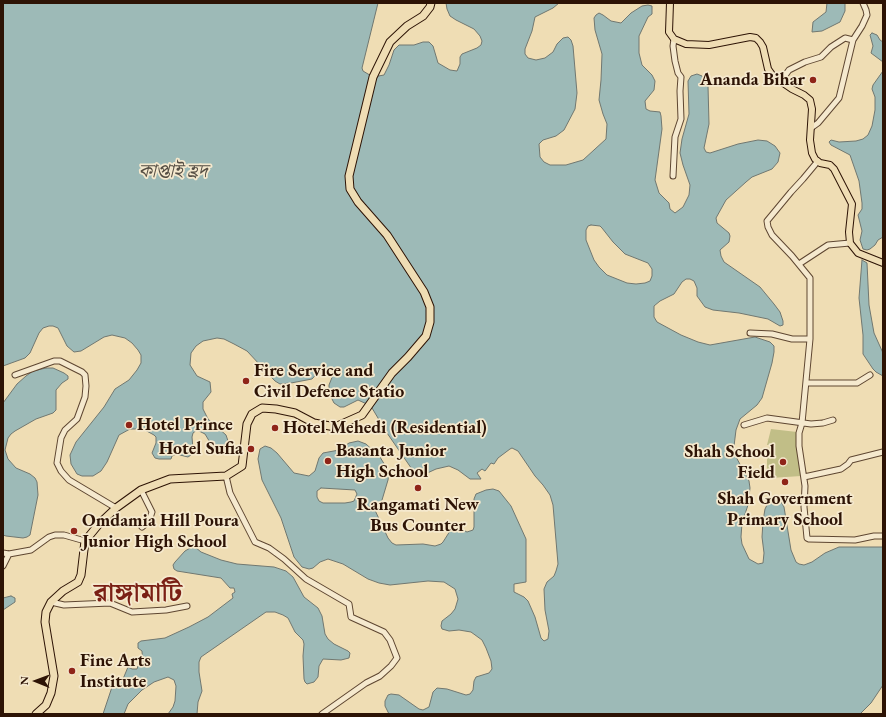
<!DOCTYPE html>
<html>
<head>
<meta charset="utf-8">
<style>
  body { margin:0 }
  #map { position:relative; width:886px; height:717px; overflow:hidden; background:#efddb4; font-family:"EB Garamond",serif }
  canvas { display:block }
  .frame { position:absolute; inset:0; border:4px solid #2d1305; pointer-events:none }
  .north { position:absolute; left:16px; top:661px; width:40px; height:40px; -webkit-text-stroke:3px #f5e9ce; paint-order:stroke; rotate:271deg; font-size:11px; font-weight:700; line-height:16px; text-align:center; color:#2d1305 }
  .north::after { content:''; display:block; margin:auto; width:14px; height:18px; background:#2d1305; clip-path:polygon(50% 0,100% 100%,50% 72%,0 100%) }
</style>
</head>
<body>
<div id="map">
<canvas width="886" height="717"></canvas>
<div class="frame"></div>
<div class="north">N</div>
</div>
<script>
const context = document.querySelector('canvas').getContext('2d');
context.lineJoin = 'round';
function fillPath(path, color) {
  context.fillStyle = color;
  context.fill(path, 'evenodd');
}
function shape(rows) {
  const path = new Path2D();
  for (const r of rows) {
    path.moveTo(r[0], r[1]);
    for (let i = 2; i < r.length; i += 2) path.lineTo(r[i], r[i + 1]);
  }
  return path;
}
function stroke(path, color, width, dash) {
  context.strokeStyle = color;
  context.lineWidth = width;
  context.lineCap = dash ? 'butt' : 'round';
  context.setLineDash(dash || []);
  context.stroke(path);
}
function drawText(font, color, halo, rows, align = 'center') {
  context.font = font + ' "EB Garamond","Noto Serif Bengali",serif';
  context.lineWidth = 3.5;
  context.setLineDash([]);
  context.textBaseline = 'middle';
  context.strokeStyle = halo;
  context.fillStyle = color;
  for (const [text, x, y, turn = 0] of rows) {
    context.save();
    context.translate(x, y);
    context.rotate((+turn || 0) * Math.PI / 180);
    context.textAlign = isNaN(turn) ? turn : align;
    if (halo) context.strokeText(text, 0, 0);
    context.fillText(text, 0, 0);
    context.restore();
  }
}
fillPath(shape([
  [771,429,797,432,801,476,771,478,767,472,767,450,769,449,769,445,767,445]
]), '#c1be87');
const water = shape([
  [3,3,378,3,362,68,363,71,373,77,384,75,389,65,394,50,399,45,414,45,423,42,429,42,433,46,438,63,450,70,457,71,460,64,460,57,462,54,477,48,481,45,482,41,480,36,474,29,456,20,450,16,447,9,446,3,559,3,553,8,535,17,532,31,525,49,525,54,528,58,536,60,545,58,553,52,557,44,563,38,568,37,571,40,573,46,577,93,575,109,564,130,556,136,543,140,539,144,540,157,544,162,550,165,566,165,583,160,606,139,607,124,603,114,599,100,601,80,602,54,595,30,594,18,596,15,599,13,603,15,611,21,621,23,631,13,642,6,648,5,652,6,652,14,648,17,639,36,639,53,642,65,652,75,655,81,654,90,645,101,646,109,650,111,660,112,661,116,662,129,655,180,659,193,669,203,670,209,675,213,683,207,689,195,690,185,683,165,680,153,682,139,689,114,688,81,691,76,697,74,702,76,708,86,709,124,704,148,706,152,710,153,738,144,758,140,767,141,775,146,780,153,778,162,772,169,752,177,746,182,726,200,716,218,717,223,729,233,730,236,729,242,720,250,721,256,724,262,760,287,774,304,780,312,783,321,783,325,780,326,768,319,739,313,713,310,705,307,697,296,697,288,694,281,690,279,686,279,682,282,674,294,660,301,654,306,654,317,657,322,681,335,698,342,710,345,755,337,770,342,774,346,774,352,772,363,762,398,757,405,740,419,736,430,734,446,735,455,749,481,750,488,748,505,742,523,741,537,742,544,749,559,758,564,763,563,764,553,762,537,763,521,765,509,769,501,773,496,776,496,781,502,784,507,791,550,796,562,799,564,804,565,812,562,825,553,839,547,883,547,883,685,871,703,860,714,389,714,385,706,385,701,388,695,391,694,399,695,419,709,423,710,429,707,433,692,437,688,447,689,466,695,470,694,473,690,474,681,476,677,489,673,492,669,491,661,486,648,482,640,471,632,459,630,449,631,442,629,441,626,442,621,451,614,455,609,458,599,455,589,444,582,428,581,390,585,379,583,368,579,343,564,328,559,320,562,313,568,309,569,302,567,294,557,281,518,262,480,258,459,260,449,265,446,271,448,277,453,294,473,309,476,315,471,319,458,323,453,339,450,349,443,358,441,366,444,380,457,389,472,388,480,382,500,380,503,373,506,388,538,392,543,396,545,423,544,435,546,441,544,443,542,450,531,454,529,461,529,467,532,473,530,474,527,474,499,476,494,486,490,493,489,499,491,511,506,526,539,526,582,514,584,514,592,524,597,528,601,535,617,541,638,544,641,548,639,549,631,545,610,544,589,547,582,554,576,556,571,558,564,553,505,550,495,543,485,535,476,518,451,512,448,510,449,498,458,494,464,491,463,485,471,482,469,477,473,481,479,470,479,458,470,449,466,436,469,423,475,416,475,387,433,372,408,369,405,358,400,344,407,340,407,334,403,329,393,329,385,333,375,333,370,330,368,321,369,312,379,291,383,280,384,275,381,247,351,234,344,224,339,217,338,203,341,196,346,191,353,190,365,197,376,210,382,211,392,203,402,203,409,208,419,226,435,228,441,225,451,218,452,214,449,205,434,197,430,193,433,192,437,193,449,191,455,188,457,176,454,172,456,171,459,159,459,155,458,152,453,156,443,156,437,154,435,143,429,130,429,119,435,107,462,101,471,93,476,82,476,77,474,71,464,70,455,76,442,104,407,115,389,129,380,137,370,141,363,141,355,138,350,132,343,125,338,112,335,104,337,81,351,74,352,67,346,58,328,53,326,49,326,43,328,39,333,30,353,25,358,3,366,3,3],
  [591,225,600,226,602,228,613,242,625,254,648,263,652,269,652,276,650,281,645,283,636,284,627,283,607,275,599,267,594,260,586,240,586,230,588,226,591,225],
  [321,488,355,490,357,494,354,501,351,502,345,503,323,503,319,501,317,497,317,491,321,488],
  [827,3,845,3,845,11,840,22,822,31,812,32,813,22,826,12,827,3],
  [872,33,877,35,880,40,883,42,883,62,871,53,873,46,870,35,872,33],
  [883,71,883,237,878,240,875,245,870,249,867,250,863,249,860,240,862,231,858,215,862,209,862,203,859,181,850,155,831,145,829,142,831,140,839,142,856,141,863,139,868,135,872,126,875,110,875,97,872,89,873,85,883,71],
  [862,260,867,263,869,305,874,333,883,353,883,376,876,372,873,369,863,354,863,335,859,298,862,260],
  [46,368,53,368,64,373,68,376,68,379,62,383,56,390,56,410,53,413,36,419,15,431,11,434,8,438,5,450,8,459,16,468,30,474,35,478,37,482,38,495,30,535,27,537,23,538,6,536,3,535,3,403,17,384,26,376,33,371,46,368],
  [192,547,195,547,201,552,221,560,237,564,274,567,286,571,293,577,304,597,318,608,322,616,325,634,328,639,334,644,348,651,350,653,349,658,341,660,323,659,319,666,318,677,314,682,307,684,305,682,304,679,303,656,304,644,303,640,295,632,288,618,283,615,275,612,266,612,201,657,199,662,199,672,202,691,198,702,197,714,168,714,173,707,175,701,176,686,174,680,168,677,154,682,142,690,128,704,124,714,103,714,112,687,120,679,123,679,128,667,132,669,137,669,138,666,143,665,142,651,138,648,138,643,141,641,165,638,189,627,208,617,233,598,232,594,235,592,234,588,230,588,221,578,177,571,174,569,173,565,175,562,185,551,192,547],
  [11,596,15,598,15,602,3,610,3,598,11,596]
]);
fillPath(water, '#9dbab7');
stroke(water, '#707770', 1);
const minor = shape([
  [781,81,789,70,805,62,821,57,831,47,845,38,853,40,862,26,867,15,866,10,863,3],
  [811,128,818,123,839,98,853,40],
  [818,161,803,179,791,192,767,221,768,227,772,235,792,256,810,278,810,339,802,423,799,433,799,446,805,486,804,507,807,538,809,539,855,540,874,536,883,536],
  [673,176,675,137,681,119,680,91,681,77,678,73,675,61,673,46,674,39],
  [799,264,828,245,850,243],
  [750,333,772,334,792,339,810,339],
  [15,375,54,361,60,361,82,372,85,375,86,386,85,397,77,419,65,430,61,438,57,463,61,471,69,480,116,508],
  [807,383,857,383,870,375],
  [744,425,767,418,811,424,823,423,833,420],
  [226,476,230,493,255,542,269,548,284,559,306,579,349,604,351,617,384,632,390,640,397,658,391,666,380,676,366,683,322,714],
  [804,477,841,469,848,464,851,460,883,452],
  [141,490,152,512,149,521,142,527],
  [3,553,9,554,31,550,49,537,55,535,64,535,85,541],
  [3,566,9,554],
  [51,602,64,605,110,603,132,612,166,610,187,606]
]);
const major = shape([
  [670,3,669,32,674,39,686,44,709,45,750,37,756,38,760,42,763,47,768,69,773,76,792,89,804,95,810,100,812,109,810,140,812,153,815,159,820,163,830,165,834,169,852,204,849,232,850,243,858,253,883,263]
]);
const highway = shape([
  [36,714,46,705,51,693,54,676,45,622,46,612,51,602,63,591,78,582,81,575,85,541,99,524,116,508,141,490,170,479,226,476,242,466,247,424,252,414,262,408,276,409,295,413,314,423,335,427,362,415,392,373,408,357,426,336,430,322,430,307,424,292,387,235,358,202,350,189,349,176,373,77,390,42,407,26,423,16,430,7,431,3]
]);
stroke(minor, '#5e4631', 7);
stroke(major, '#2d1305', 8);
stroke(highway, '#2d1305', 9);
stroke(minor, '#f5e9ce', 5);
stroke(major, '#efddb4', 6);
stroke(highway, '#efddb4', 7);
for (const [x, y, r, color] of [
  [813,80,4,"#8f2418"],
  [246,381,4,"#8f2418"],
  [129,425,4,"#8f2418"],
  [275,428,4,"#8f2418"],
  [251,449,4,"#8f2418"],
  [328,461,4,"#8f2418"],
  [783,462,4,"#8f2418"],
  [785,482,4,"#8f2418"],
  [418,488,4,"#8f2418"],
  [74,531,4,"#8f2418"],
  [72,671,4,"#8f2418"]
]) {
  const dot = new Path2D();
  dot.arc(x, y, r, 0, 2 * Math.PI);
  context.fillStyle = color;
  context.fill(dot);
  stroke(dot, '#f5e9ce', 1.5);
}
drawText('bold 18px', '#2d1305', '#f5e9ce', [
  ["Ananda Bihar",805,80,"right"],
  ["Fire Service and",254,371],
  ["Civil Defence Statio",254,392],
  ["Hotel Prince",137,425],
  ["Hotel Mehedi (Residential)",283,428],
  ["Hotel Sufia",243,449,"right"],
  ["Basanta Junior",336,451],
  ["High School",336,472],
  ["Shah School",775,452,"right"],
  ["Field",775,473,"right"],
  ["Shah Government",785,499,"center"],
  ["Primary School",785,520,"center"],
  ["Rangamati New",418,505,"center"],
  ["Bus Counter",418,526,"center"],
  ["Omdamia Hill Poura",82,521],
  ["Junior High School",82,542],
  ["Fine Arts",80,661],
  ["Institute",80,682]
], 'left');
drawText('italic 19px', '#544d43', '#f5e9ce', [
  ["কাপ্তাই হ্রদ",173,172]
]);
drawText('bold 26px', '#7a1f14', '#f5e9ce', [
  ["রাঙ্গামাটি",138,594]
]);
</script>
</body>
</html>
